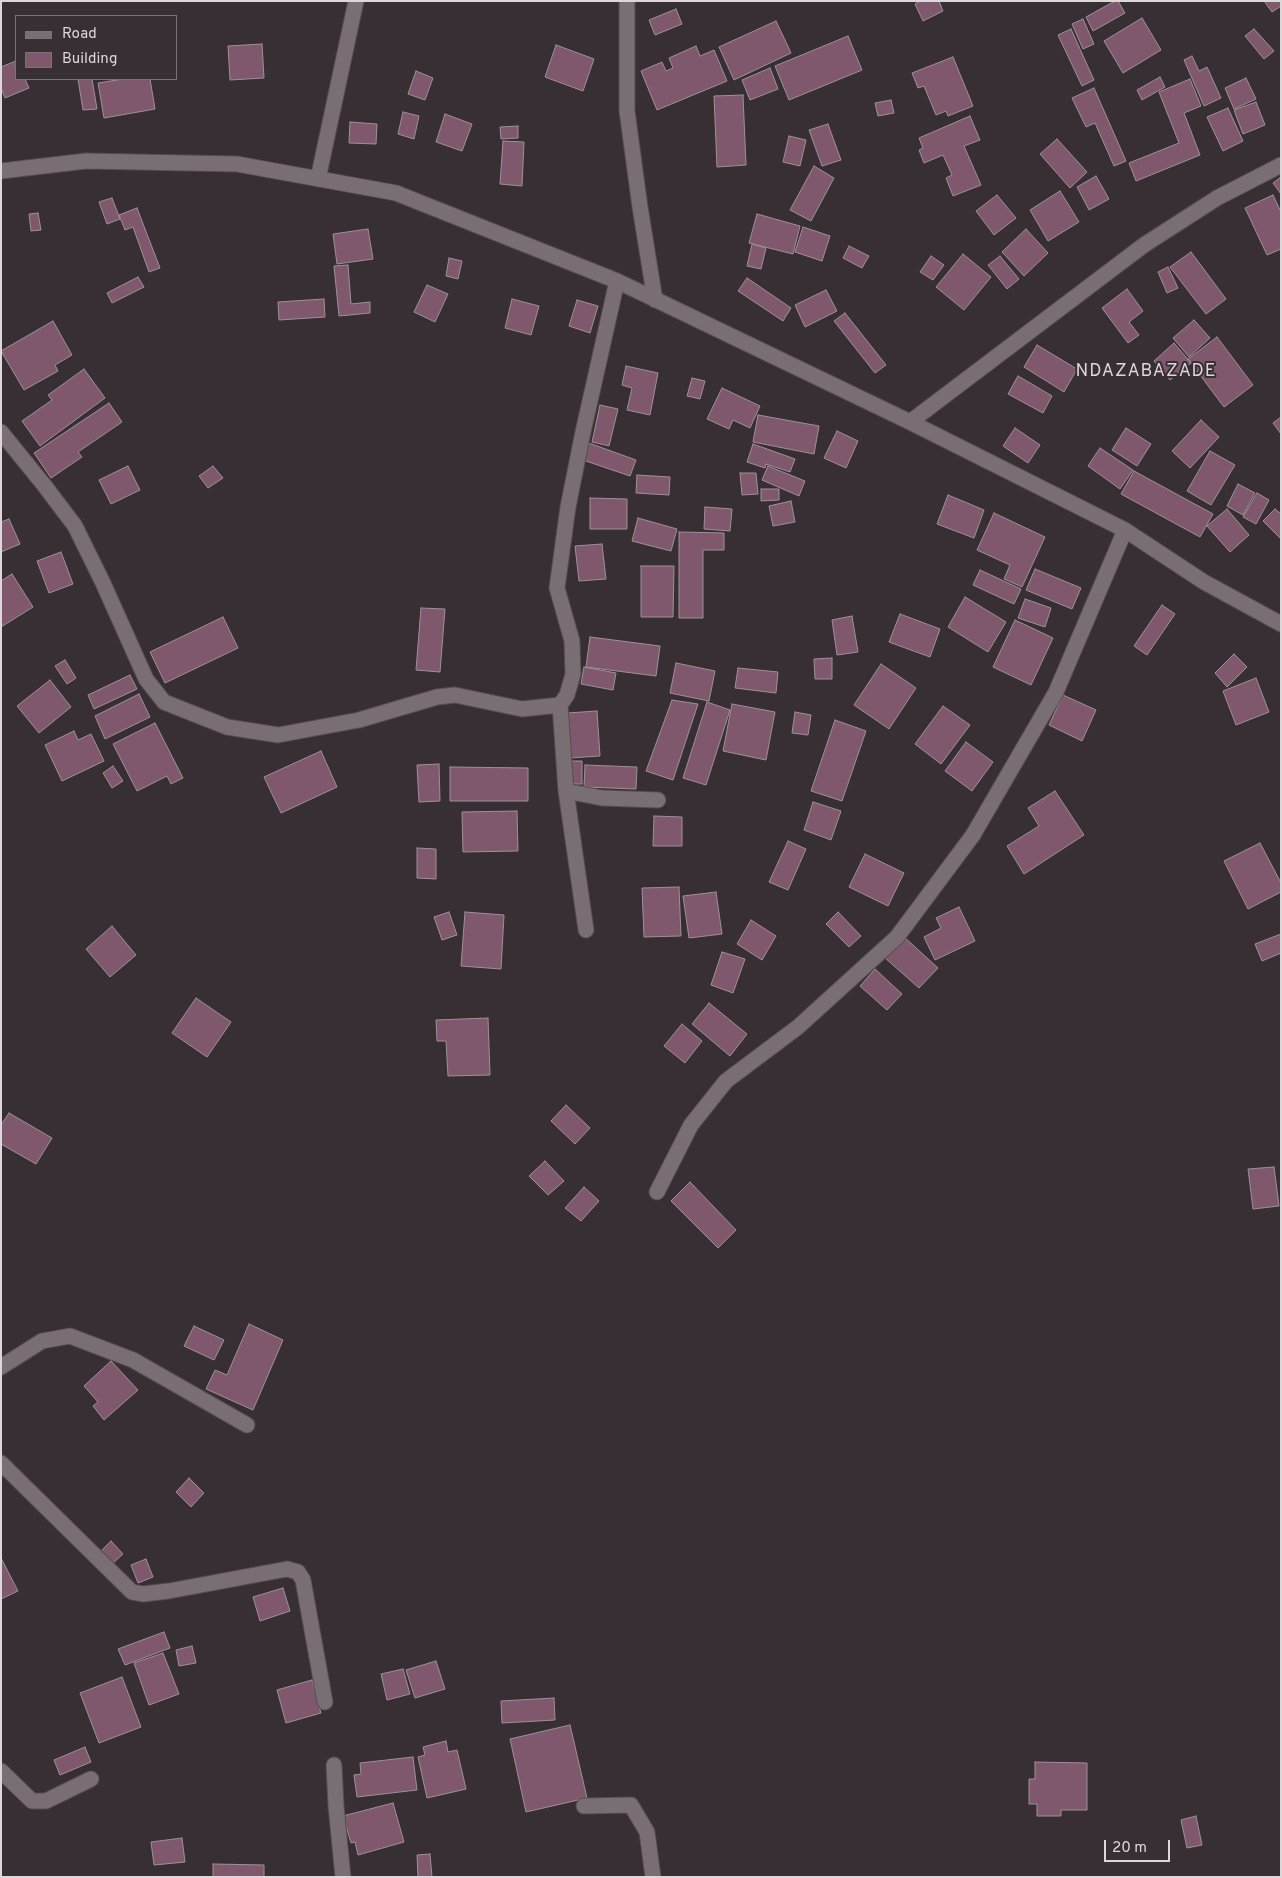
<!DOCTYPE html>
<html>
<head>
<meta charset="utf-8">
<style>
  body { margin:0 }
  #map { position:relative; width:1282px; height:1878px; overflow:hidden; background:#382f34; font-family:Overpass,sans-serif }
  canvas { display:block }
  .frame { position:absolute; inset:0; border:2px solid #ddd7da; pointer-events:none }
  .legend { position:absolute; left:15px; top:15px; width:162px; height:65px; box-sizing:border-box; background:#382f34; border:1px solid #7a7276; margin:0; padding:6px 9px; list-style:none; font-size:15px; color:#ddd7da }
  .legend li { display:flex; align-items:center; gap:10px; height:25px }
  .legend b { width:25px; border:1px solid #7a7276 }
  .scale { position:absolute; left:1104px; top:1840px; width:66px; height:22px; box-sizing:border-box; border:2px solid #ddd7da; border-top:0; padding-left:6px; font-size:15px; line-height:18px; white-space:nowrap; color:#ddd7da; -webkit-text-stroke:4px #382f34; paint-order:stroke }
</style>
</head>
<body>
<div id="map">
<canvas width="1282" height="1878"></canvas>
<div class="frame"></div>
<ul class="legend">
<li><b style="height:6px;background:#796e73"></b>Road</li>
<li><b style="height:14px;background:#80586e"></b>Building</li>
</ul>
<div class="scale">20 m</div>
</div>
<script>
const context = document.querySelector('canvas').getContext('2d');
context.lineJoin = 'round';
function fillPath(path, color) {
  context.fillStyle = color;
  context.fill(path, 'evenodd');
}
function shape(rows) {
  const path = new Path2D();
  for (const r of rows) {
    path.moveTo(r[0], r[1]);
    for (let i = 2; i < r.length; i += 2) path.lineTo(r[i], r[i + 1]);
  }
  return path;
}
function stroke(path, color, width, dash) {
  context.strokeStyle = color;
  context.lineWidth = width;
  context.lineCap = dash ? 'butt' : 'round';
  context.setLineDash(dash || []);
  context.stroke(path);
}
function drawText(font, color, halo, rows, align = 'center') {
  context.font = font + ' Overpass,sans-serif';
  context.lineWidth = 4;
  context.setLineDash([]);
  context.textBaseline = 'middle';
  context.strokeStyle = halo;
  context.fillStyle = color;
  for (const [text, x, y, turn = 0] of rows) {
    context.save();
    context.translate(x, y);
    context.rotate((+turn || 0) * Math.PI / 180);
    context.textAlign = isNaN(turn) ? turn : align;
    if (halo) context.strokeText(text, 0, 0);
    context.fillText(text, 0, 0);
    context.restore();
  }
}
const building = shape([
  [920,1,939,1,943,11,923,21,915,4,920,1],
  [1115,1,1118,1,1125,13,1093,31,1086,17,1115,1],
  [1264,1,1281,1,1281,6,1272,12,1264,1],
  [676,9,682,24,655,35,649,20,676,9],
  [1142,18,1161,50,1123,73,1104,41,1142,18],
  [1083,19,1094,44,1083,49,1072,24,1083,19],
  [776,21,791,53,734,80,719,47,776,21],
  [1071,29,1094,80,1082,86,1058,35,1071,29],
  [1254,29,1274,51,1264,59,1245,36,1254,29],
  [848,36,862,70,789,100,775,66,848,36],
  [262,44,264,78,230,80,228,46,262,44],
  [556,45,594,59,583,91,545,77,556,45],
  [696,46,700,56,714,50,727,81,657,110,641,71,662,62,666,71,673,68,669,58,696,46],
  [1192,56,1199,71,1207,67,1221,98,1204,106,1184,60,1192,56],
  [953,57,973,106,948,116,946,111,936,115,924,86,918,88,912,73,953,57],
  [16,61,16,79,25,79,29,88,5,98,1,88,1,67,16,61],
  [770,68,778,89,750,100,742,80,770,68],
  [416,71,433,78,425,100,408,94,416,71],
  [1160,77,1165,87,1142,100,1137,90,1160,77],
  [1246,78,1256,99,1234,109,1225,88,1246,78],
  [78,79,92,79,97,109,83,110,78,79],
  [123,79,150,79,155,109,104,118,98,83,123,79],
  [1190,79,1201,106,1184,113,1200,155,1136,181,1129,163,1179,143,1159,92,1190,79],
  [1094,88,1126,161,1114,166,1095,123,1086,127,1072,98,1094,88],
  [743,95,746,165,717,167,714,96,743,95],
  [891,100,894,113,878,116,875,103,891,100],
  [1256,102,1265,125,1243,134,1234,110,1256,102],
  [1228,108,1243,141,1223,151,1207,117,1228,108],
  [403,112,419,116,414,139,398,134,403,112],
  [445,114,472,124,462,151,436,142,445,114],
  [970,116,980,140,964,146,981,185,953,196,946,178,952,175,943,155,924,163,919,150,923,148,919,138,970,116],
  [350,122,377,124,376,144,349,143,350,122],
  [828,124,841,160,822,166,809,130,828,124],
  [518,126,518,138,501,139,500,127,518,126],
  [789,136,806,140,800,166,783,162,789,136],
  [1057,139,1087,172,1070,188,1040,154,1057,139],
  [503,141,524,142,522,186,500,184,503,141],
  [814,166,834,178,811,221,790,210,814,166],
  [1096,176,1109,199,1089,210,1077,187,1096,176],
  [1281,177,1281,194,1273,183,1281,177],
  [1060,191,1079,222,1048,241,1030,210,1060,191],
  [997,195,1016,218,994,235,976,211,997,195],
  [1273,195,1281,212,1281,249,1267,255,1245,208,1273,195],
  [112,198,120,219,107,224,99,202,112,198],
  [137,208,160,268,149,272,133,227,125,230,119,215,137,208],
  [38,213,41,230,31,231,29,214,38,213],
  [757,214,800,226,793,254,749,243,757,214],
  [803,227,830,236,822,261,795,252,803,227],
  [368,229,373,259,337,264,333,234,368,229],
  [1026,229,1048,253,1024,276,1002,252,1026,229],
  [752,244,766,248,761,269,747,266,752,244],
  [849,246,869,256,862,268,843,258,849,246],
  [1191,252,1226,299,1206,314,1170,267,1191,252],
  [963,254,991,277,964,310,936,287,963,254],
  [931,256,944,265,933,280,920,272,931,256],
  [1000,256,1019,279,1007,289,988,265,1000,256],
  [449,258,462,261,458,279,446,276,449,258],
  [348,265,351,304,370,302,370,313,339,316,334,266,348,265],
  [1168,267,1178,288,1167,293,1158,272,1168,267],
  [138,277,144,287,112,303,107,293,138,277],
  [747,278,791,308,783,321,738,291,747,278],
  [427,285,448,294,435,322,414,312,427,285],
  [1127,289,1143,311,1129,322,1139,335,1128,343,1102,308,1127,289],
  [826,290,837,311,805,327,795,305,826,290],
  [324,299,325,317,279,320,278,302,324,299],
  [512,299,539,306,531,335,505,328,512,299],
  [577,300,598,306,590,333,569,326,577,300],
  [845,313,886,365,875,373,834,321,845,313],
  [1194,320,1210,338,1189,357,1173,338,1194,320],
  [53,321,72,355,55,365,58,371,24,390,1,351,53,321],
  [1217,337,1253,385,1224,407,1188,359,1217,337],
  [1174,343,1191,363,1170,380,1154,361,1174,343],
  [1037,345,1077,369,1064,392,1024,367,1037,345],
  [626,366,658,373,650,415,627,410,632,388,622,385,626,366],
  [84,369,105,398,40,446,22,421,52,400,48,395,84,369],
  [1018,376,1052,396,1043,413,1008,394,1018,376],
  [692,378,705,381,700,399,687,396,692,378],
  [722,388,760,406,750,428,733,420,729,429,707,419,722,388],
  [109,403,122,422,78,452,82,457,51,478,34,453,109,403],
  [600,405,618,409,609,446,592,442,600,405],
  [758,415,819,426,814,454,753,442,758,415],
  [1281,417,1281,434,1273,423,1281,417],
  [1201,420,1219,437,1190,468,1172,451,1201,420],
  [1015,428,1040,445,1028,463,1003,446,1015,428],
  [1126,428,1151,444,1137,466,1112,450,1126,428],
  [837,431,858,441,846,468,824,458,837,431],
  [586,442,636,460,630,476,580,459,586,442],
  [753,444,795,459,790,472,766,464,765,468,747,462,753,444],
  [1100,448,1133,470,1120,489,1088,466,1100,448],
  [1210,451,1235,465,1211,505,1187,491,1210,451],
  [128,466,140,490,111,504,99,480,128,466],
  [213,466,223,478,208,488,199,476,213,466],
  [768,466,805,481,799,496,762,480,768,466],
  [1134,471,1213,514,1200,537,1121,494,1134,471],
  [740,473,756,473,758,494,742,495,740,473],
  [637,475,670,477,669,495,636,493,637,475],
  [1238,484,1255,493,1243,515,1227,506,1238,484],
  [761,489,779,489,779,500,761,501,761,489],
  [1257,493,1269,500,1256,524,1243,517,1257,493],
  [948,495,984,510,974,538,937,524,948,495],
  [590,498,627,499,627,529,590,529,590,498],
  [791,501,795,522,773,526,769,506,791,501],
  [705,507,732,509,730,531,704,529,705,507],
  [1227,509,1249,535,1230,552,1207,526,1227,509],
  [1275,509,1281,514,1281,539,1263,521,1275,509],
  [994,513,1045,537,1022,587,1004,579,1010,565,977,550,994,513],
  [638,518,677,529,671,551,632,541,638,518],
  [9,519,20,544,1,552,1,522,9,519],
  [679,532,724,533,724,550,703,550,703,618,679,618,679,532],
  [602,544,606,579,579,581,575,546,602,544],
  [61,552,73,584,49,593,37,561,61,552],
  [641,566,674,566,673,617,641,617,641,566],
  [1035,569,1081,588,1072,609,1026,590,1035,569],
  [980,570,1021,589,1014,604,973,585,980,570],
  [12,574,33,607,1,627,1,581,12,574],
  [965,597,1006,622,988,652,948,627,965,597],
  [1025,599,1051,608,1045,627,1018,618,1025,599],
  [1162,605,1175,614,1147,655,1134,646,1162,605],
  [421,608,445,609,440,672,416,670,421,608],
  [900,614,940,629,930,657,889,642,900,614],
  [852,616,858,652,837,655,832,620,852,616],
  [223,617,238,648,165,683,150,652,223,617],
  [1015,620,1053,638,1031,685,993,667,1015,620],
  [590,637,660,646,656,676,586,667,590,637],
  [1234,654,1247,667,1227,687,1215,673,1234,654],
  [832,658,832,679,815,679,814,659,832,658],
  [65,660,76,678,67,684,55,666,65,660],
  [676,663,715,671,709,701,670,693,676,663],
  [881,664,916,688,889,729,854,705,881,664],
  [584,667,616,673,613,690,581,684,584,667],
  [738,668,778,672,776,693,735,688,738,668],
  [130,675,137,689,94,709,88,695,130,675],
  [1256,678,1269,712,1236,725,1223,691,1256,678],
  [50,680,71,707,39,733,17,706,50,680],
  [139,694,150,717,105,739,95,716,139,694],
  [1063,695,1096,710,1082,741,1049,725,1063,695],
  [672,700,698,704,673,780,646,771,672,700],
  [707,702,730,710,706,785,683,778,707,702],
  [732,704,775,712,766,760,723,751,732,704],
  [943,706,970,725,941,764,915,744,943,706],
  [597,711,600,756,570,758,567,713,597,711],
  [795,712,811,715,808,735,792,733,795,712],
  [835,720,866,731,842,801,811,791,835,720],
  [155,723,183,778,171,784,167,776,137,791,113,744,155,723],
  [74,731,78,740,91,734,104,761,62,781,45,745,74,731],
  [966,742,993,762,972,791,945,771,966,742],
  [321,751,337,787,281,813,264,777,321,751],
  [567,761,582,761,582,784,567,784,567,761],
  [439,764,440,801,419,802,417,765,439,764],
  [585,765,637,767,636,789,584,787,585,765],
  [113,766,123,781,112,788,103,773,113,766],
  [450,767,528,768,528,801,450,801,450,767],
  [1055,791,1084,835,1024,874,1007,846,1039,826,1028,808,1055,791],
  [813,802,841,811,831,840,804,830,813,802],
  [517,811,518,851,463,852,462,812,517,811],
  [654,816,682,817,682,846,653,846,654,816],
  [788,841,806,849,788,890,769,882,788,841],
  [1260,843,1281,883,1281,892,1248,909,1224,861,1260,843],
  [417,848,436,849,436,879,417,878,417,848],
  [865,854,904,873,888,906,849,887,865,854],
  [679,887,681,936,644,937,642,888,679,887],
  [716,892,722,934,689,938,683,896,716,892],
  [959,907,975,941,935,960,924,937,941,928,936,918,959,907],
  [449,912,457,935,442,940,434,917,449,912],
  [465,912,504,915,501,969,461,966,465,912],
  [838,912,861,936,849,947,826,924,838,912],
  [751,920,776,936,762,960,737,944,751,920],
  [112,926,136,955,110,977,86,949,112,926],
  [1281,934,1281,953,1262,961,1255,944,1281,934],
  [903,936,938,968,919,988,884,957,903,936],
  [722,952,745,959,733,993,711,985,722,952],
  [875,969,902,994,887,1010,860,986,875,969],
  [196,998,231,1022,207,1057,172,1033,196,998],
  [709,1003,747,1034,730,1056,692,1024,709,1003],
  [488,1018,490,1075,448,1076,446,1041,437,1041,436,1020,488,1018],
  [682,1024,702,1041,685,1063,664,1046,682,1024],
  [566,1105,590,1128,575,1144,551,1121,566,1105],
  [9,1113,52,1138,36,1164,1,1144,1,1125,9,1113],
  [545,1161,564,1181,548,1195,529,1176,545,1161],
  [1274,1167,1279,1206,1253,1209,1248,1169,1274,1167],
  [690,1182,736,1230,718,1248,671,1201,690,1182],
  [584,1187,599,1201,581,1221,565,1208,584,1187],
  [249,1324,283,1340,253,1410,206,1389,215,1370,227,1375,249,1324],
  [194,1326,224,1340,214,1360,184,1346,194,1326],
  [111,1361,138,1390,104,1420,93,1406,98,1402,84,1386,111,1361],
  [189,1478,204,1493,191,1507,176,1492,189,1478],
  [111,1541,123,1554,111,1565,99,1553,111,1541],
  [1,1558,18,1591,1,1599,1,1558],
  [146,1559,153,1577,138,1583,131,1565,146,1559],
  [283,1588,290,1611,260,1621,253,1597,283,1588],
  [164,1632,170,1648,125,1665,118,1649,164,1632],
  [192,1646,196,1663,179,1666,176,1650,192,1646],
  [163,1653,179,1694,149,1705,134,1663,163,1653],
  [436,1661,445,1689,415,1698,406,1670,436,1661],
  [403,1669,410,1694,387,1700,381,1674,403,1669],
  [122,1677,141,1727,99,1743,80,1693,122,1677],
  [312,1680,321,1713,286,1723,277,1690,312,1680],
  [554,1698,555,1720,502,1723,501,1701,554,1698],
  [570,1725,587,1798,526,1812,510,1739,570,1725],
  [446,1741,448,1752,457,1750,466,1789,427,1798,418,1757,425,1755,423,1747,446,1741],
  [85,1747,91,1762,60,1775,54,1760,85,1747],
  [413,1757,417,1790,357,1797,354,1775,361,1774,360,1763,413,1757],
  [1035,1762,1087,1763,1087,1810,1061,1810,1061,1816,1037,1816,1037,1804,1029,1804,1029,1779,1035,1779,1035,1762],
  [393,1803,404,1842,358,1855,355,1842,351,1843,343,1816,393,1803],
  [1196,1816,1202,1845,1187,1848,1181,1820,1196,1816],
  [182,1838,185,1862,154,1865,151,1842,182,1838],
  [430,1854,432,1877,418,1877,417,1855,430,1854],
  [213,1864,264,1865,264,1877,213,1877,213,1864]
]);
fillPath(building, '#80586e');
stroke(building, '#9d9197', 1);
const minor = shape([
  [627,1,627,111,640,207,655,300],
  [1,171,86,161,237,164,396,193,617,281,910,422,1125,530,1204,582,1281,624],
  [318,179,356,1],
  [910,422,1144,245,1217,198,1281,165],
  [1,432,44,485,75,526,103,583,146,679,164,702,227,727,278,735,359,720,437,697,455,695,522,709,560,705,567,695,573,674,572,641,557,588,568,507,583,432,617,281],
  [560,705,566,791,586,930],
  [566,791,602,798,658,800],
  [657,1192,691,1125,726,1081,798,1027,897,937,973,835,1056,692,1125,530],
  [1,1367,42,1341,70,1336,133,1360,247,1425],
  [1,1463,132,1592,143,1594,169,1591,287,1569,298,1572,303,1580,325,1702],
  [334,1765,336,1806,343,1877],
  [1,1771,32,1801,46,1801,91,1779],
  [584,1806,631,1805,647,1832,653,1877]
]);
stroke(minor, '#554d51', 17);
stroke(minor, '#796e73', 15);
context.letterSpacing = '1px';
drawText('18px', '#ddd7da', '#382f34', [
  ["NDAZABAZADE",1146,372]
]);
context.letterSpacing = '0px';
</script>
</body>
</html>
